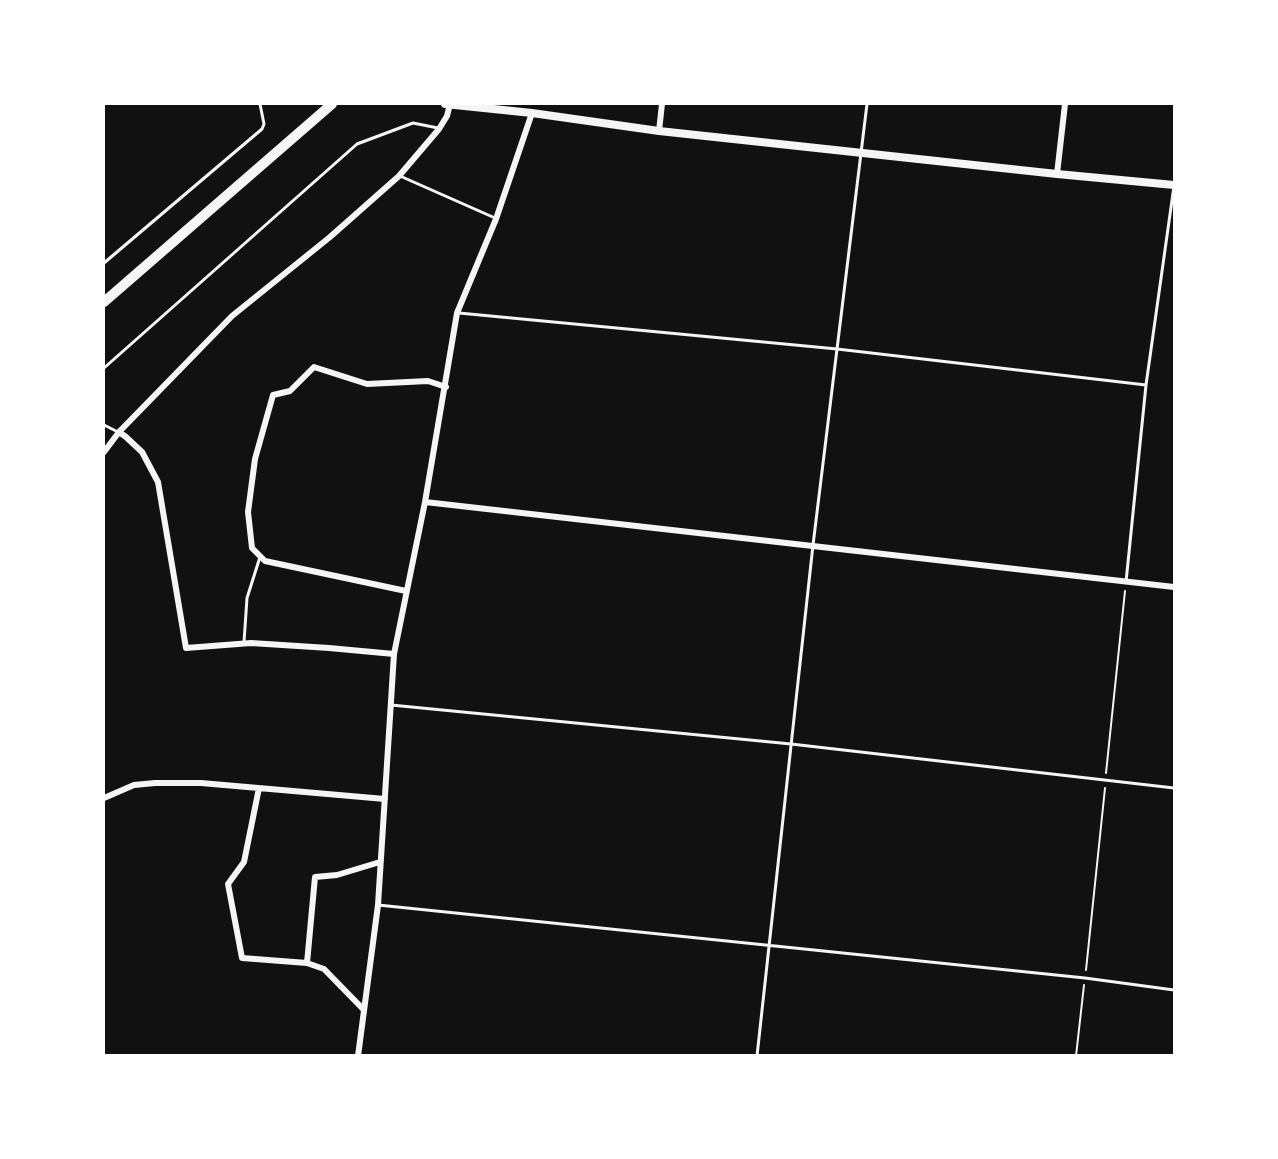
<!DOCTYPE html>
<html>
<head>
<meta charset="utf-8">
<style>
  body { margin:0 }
  #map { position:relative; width:1278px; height:1159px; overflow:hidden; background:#111; font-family:"Fira Sans Condensed",sans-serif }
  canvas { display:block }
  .frame { position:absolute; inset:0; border:105px solid #fff; pointer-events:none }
</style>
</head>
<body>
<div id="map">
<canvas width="1278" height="1159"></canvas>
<div class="frame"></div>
</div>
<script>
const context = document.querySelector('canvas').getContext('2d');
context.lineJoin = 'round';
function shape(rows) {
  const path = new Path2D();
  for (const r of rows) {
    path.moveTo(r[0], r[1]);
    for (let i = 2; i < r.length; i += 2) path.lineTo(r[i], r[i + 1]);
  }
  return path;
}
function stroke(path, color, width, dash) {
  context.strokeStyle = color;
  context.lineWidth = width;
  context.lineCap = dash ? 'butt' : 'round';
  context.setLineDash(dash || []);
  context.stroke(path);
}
stroke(shape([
  [1106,773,1125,591],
  [1086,970,1105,788],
  [1076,1056,1084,985]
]), '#f5f5f5', 2);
stroke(shape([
  [400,176,495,218],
  [104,263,262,129,264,124,260,104],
  [459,313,837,349,1146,385],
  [104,368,357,144,413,123,438,128],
  [104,425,118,432],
  [1126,582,1146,385,1174,186],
  [244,642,247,598,260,557],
  [391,705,791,744,1174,788],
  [378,905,1085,978,1174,990],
  [757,1056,813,545,867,104]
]), '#f5f5f5', 3);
stroke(shape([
  [659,131,662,104],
  [1057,174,1065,104],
  [119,432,126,437,142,452,158,482,186,648,251,643,329,648,394,654],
  [104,452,119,432,232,316,330,237,399,176,439,129,447,116,450,104],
  [425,502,1174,587],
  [406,591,265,561,252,548,248,512,255,459,273,395,290,391,314,367,367,384,428,381,446,387],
  [259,788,244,862,228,884,242,958,307,963,324,969,364,1010],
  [104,798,134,785,155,783,201,783,385,799],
  [307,963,315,877,337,875,380,862],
  [358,1056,378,905,394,654,425,502,457,313,496,219,532,113]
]), '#f5f5f5', 6);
stroke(shape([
  [445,104,532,113,659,131,1057,174,1174,185]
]), '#f5f5f5', 8);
stroke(shape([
  [104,302,332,104]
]), '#f5f5f5', 10);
</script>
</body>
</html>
